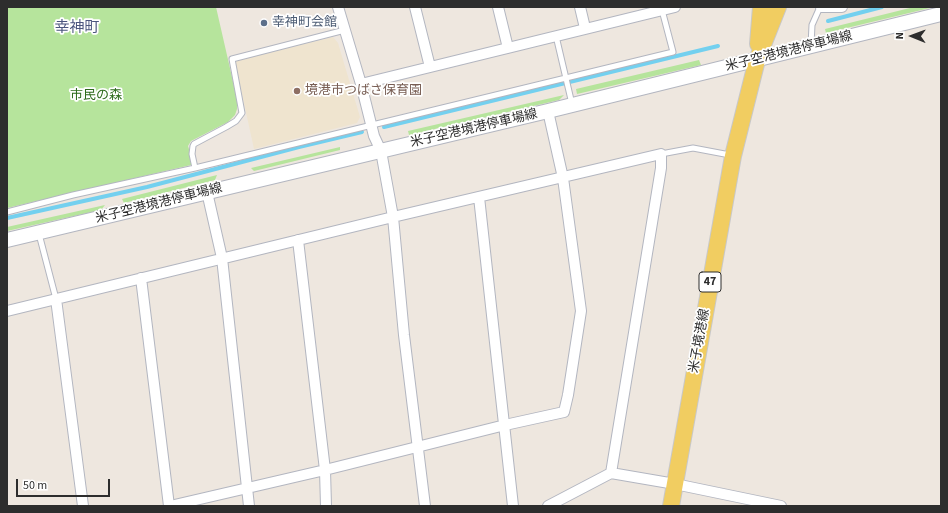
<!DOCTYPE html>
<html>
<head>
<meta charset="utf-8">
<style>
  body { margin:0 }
  #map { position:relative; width:948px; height:513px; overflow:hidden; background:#eee7df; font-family:"Source Sans 3",sans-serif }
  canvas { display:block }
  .frame { position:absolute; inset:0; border:8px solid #2d2d2d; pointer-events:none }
  .north { position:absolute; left:892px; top:16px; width:40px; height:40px; -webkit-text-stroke:3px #fff; paint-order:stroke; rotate:271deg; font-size:11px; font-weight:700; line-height:16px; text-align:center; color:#2d2d2d }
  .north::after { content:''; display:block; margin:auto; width:14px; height:18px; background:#2d2d2d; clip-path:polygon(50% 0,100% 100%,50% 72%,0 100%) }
  .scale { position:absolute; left:16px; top:479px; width:94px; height:18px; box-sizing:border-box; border:2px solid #2d2d2d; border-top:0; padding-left:5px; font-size:12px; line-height:14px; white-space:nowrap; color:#2d2d2d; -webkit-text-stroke:3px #fff; paint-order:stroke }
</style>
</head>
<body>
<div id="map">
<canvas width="948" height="513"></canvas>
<div class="frame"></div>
<div class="north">N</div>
<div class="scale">50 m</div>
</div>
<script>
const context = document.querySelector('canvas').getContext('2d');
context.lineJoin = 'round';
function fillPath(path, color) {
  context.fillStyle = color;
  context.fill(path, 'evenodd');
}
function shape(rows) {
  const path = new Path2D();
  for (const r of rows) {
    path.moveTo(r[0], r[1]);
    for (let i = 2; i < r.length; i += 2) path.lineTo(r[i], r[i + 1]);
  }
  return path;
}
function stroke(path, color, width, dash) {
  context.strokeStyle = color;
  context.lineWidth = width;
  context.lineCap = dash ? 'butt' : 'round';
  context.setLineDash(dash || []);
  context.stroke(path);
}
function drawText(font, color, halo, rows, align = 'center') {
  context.font = font + ' "Source Sans 3","Noto Sans JP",sans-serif';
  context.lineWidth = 3.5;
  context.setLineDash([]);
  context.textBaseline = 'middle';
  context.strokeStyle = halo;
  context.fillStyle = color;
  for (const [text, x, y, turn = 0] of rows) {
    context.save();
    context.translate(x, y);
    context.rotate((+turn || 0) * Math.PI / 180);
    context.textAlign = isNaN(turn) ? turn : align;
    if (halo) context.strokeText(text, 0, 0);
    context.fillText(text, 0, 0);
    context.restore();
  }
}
fillPath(shape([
  [333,37,338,43,360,117,357,123,254,149,235,62,239,60]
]), '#efe4cf');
fillPath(shape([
  [7,7,216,7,237,99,237,109,235,115,228,122,191,141,188,146,192,158,192,163,191,165,7,208],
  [914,7,934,7,826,33,825,29],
  [699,60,701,65,577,94,576,89],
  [564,95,559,100,409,135,408,131],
  [340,147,340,150,254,171,251,168],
  [217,175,215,180,124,203,122,199],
  [105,205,101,210,7,231,7,227]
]), '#b6e49c');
stroke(shape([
  [828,21,882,7],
  [384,127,718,46],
  [7,218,147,187,299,147,362,132]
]), '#73d0ef', 4);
const lane = shape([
  [556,36,572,104],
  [811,45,812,25,820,7],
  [661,154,693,148,730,155],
  [195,168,192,154,193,146,194,144,226,127,236,121,242,113,232,59,345,30],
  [7,212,73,195,195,168,673,52,662,10],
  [39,234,56,299]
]);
const street = shape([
  [338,7,361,84,374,136,381,151,393,217,404,335,425,506],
  [415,7,430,67],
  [498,7,508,48],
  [580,7,585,28],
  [821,7,842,7],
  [361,84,675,7],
  [207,192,222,258,249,506],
  [479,197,513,506],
  [298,240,325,470,326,506],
  [141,278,169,506],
  [56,299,83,506],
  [7,311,393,217,661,154,661,168,611,473],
  [170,506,325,470,505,425,564,412,568,395,581,311,563,178,548,111],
  [548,506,611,473,675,484,781,506]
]);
const secondary = shape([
  [7,240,548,111,941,14]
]);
const primary = shape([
  [758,44,761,7],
  [671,506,733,156,757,60,778,7]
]);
stroke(lane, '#b3b6c0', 7);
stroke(street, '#b3b6c0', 12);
stroke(secondary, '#b3b6c0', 16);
stroke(primary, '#c8c8c8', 18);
stroke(lane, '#fff', 5);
stroke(street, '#fff', 10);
stroke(secondary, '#fff', 14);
stroke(primary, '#f1cd61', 16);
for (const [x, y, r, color] of [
  [264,23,4,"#5c6f8a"],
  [297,91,4,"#8d6e63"]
]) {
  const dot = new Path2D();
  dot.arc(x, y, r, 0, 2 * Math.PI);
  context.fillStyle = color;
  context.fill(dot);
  stroke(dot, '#fff', 1.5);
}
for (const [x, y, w] of [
  [710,282,22]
]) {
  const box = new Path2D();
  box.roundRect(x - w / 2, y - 10, w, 20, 3);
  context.fillStyle = '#fff';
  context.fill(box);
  stroke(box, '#2d2d2d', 1);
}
drawText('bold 12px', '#2d2d2d', null, [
  ["47",710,282]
]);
drawText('13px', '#4e5e75', '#fff', [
  ["幸神町会館",272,23]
], 'left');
drawText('13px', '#2d2d2d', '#fff', [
  ["米子空港境港停車場線",789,52,-14],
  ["米子空港境港停車場線",474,129,-13],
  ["米子空港境港停車場線",159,204,-14],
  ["米子境港線",700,341,-80]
]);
drawText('13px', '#785e54', '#fff', [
  ["境港市つばさ保育園",305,91]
], 'left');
drawText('13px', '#2d6b1b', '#fff', [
  ["市民の森",96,96]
]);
drawText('15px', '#4c567e', '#fff', [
  ["幸神町",77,29]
]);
</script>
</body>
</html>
